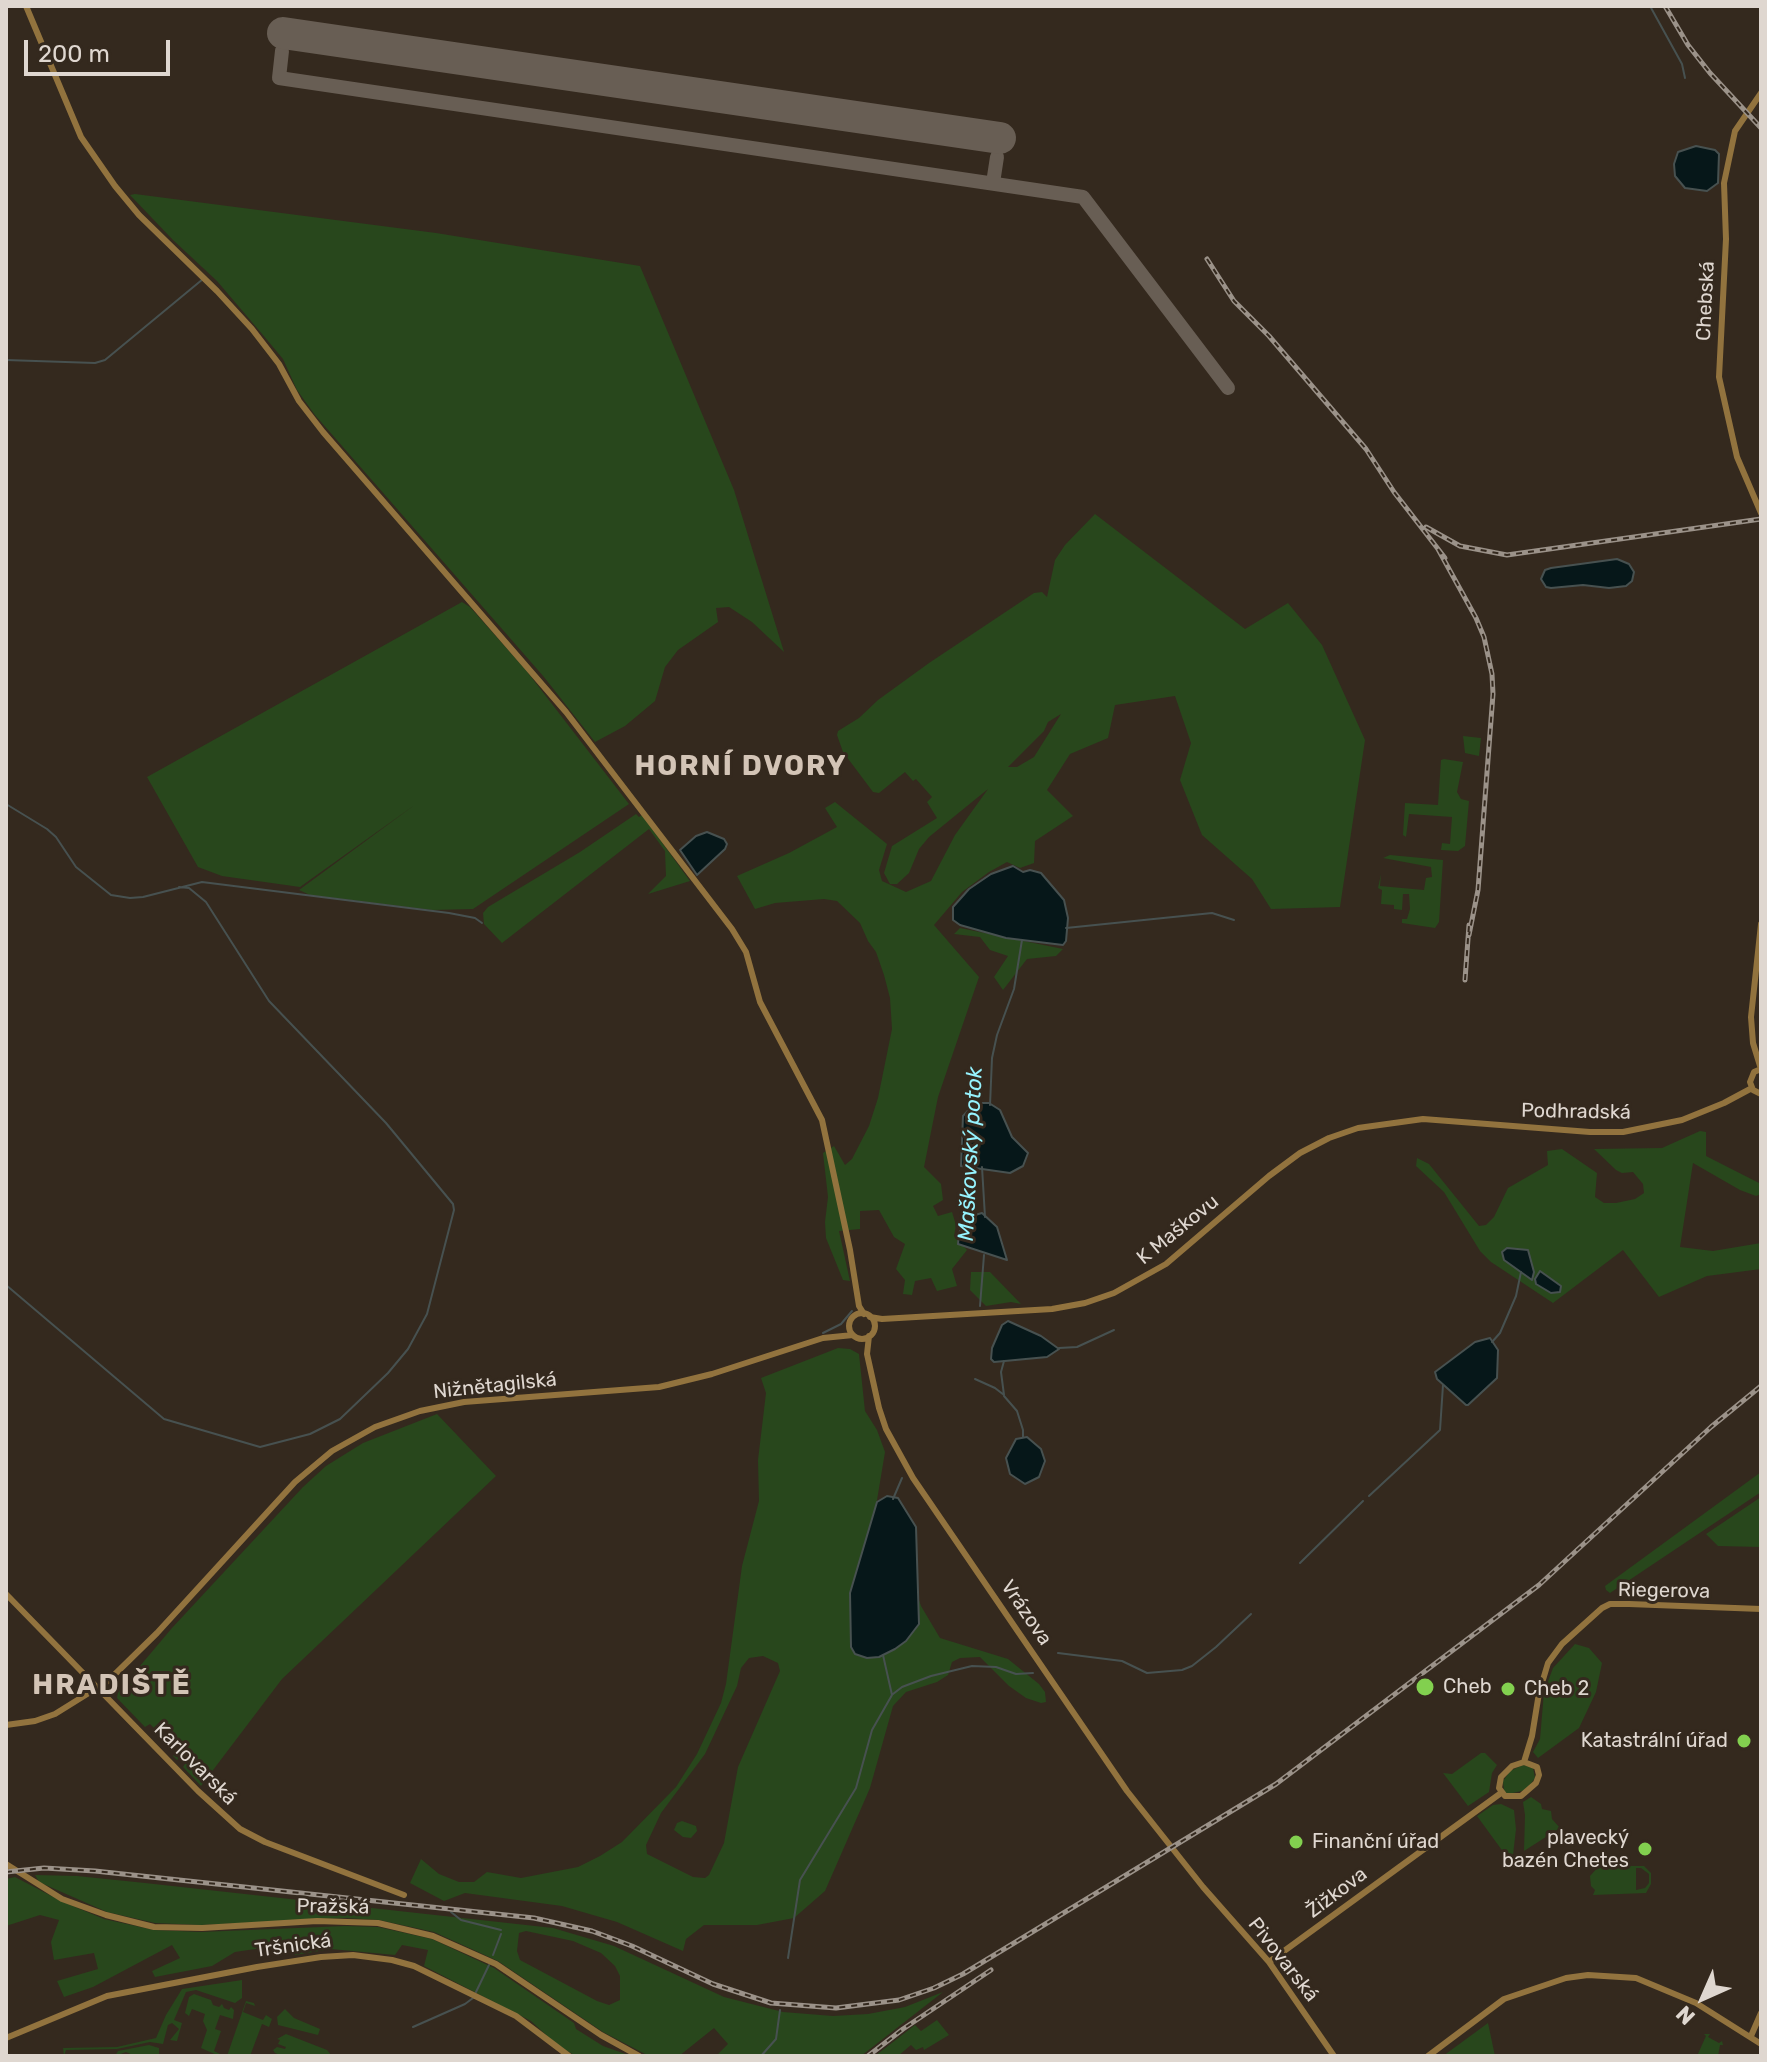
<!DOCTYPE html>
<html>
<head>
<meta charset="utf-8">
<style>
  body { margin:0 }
  #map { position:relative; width:1767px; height:2062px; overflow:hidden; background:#34291e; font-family:Rubik,sans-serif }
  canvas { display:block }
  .frame { position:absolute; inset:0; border:8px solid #dfd7d0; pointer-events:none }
  .north { position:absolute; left:1663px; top:1958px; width:80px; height:80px; -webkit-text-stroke:6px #34291e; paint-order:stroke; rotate:225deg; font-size:22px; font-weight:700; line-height:32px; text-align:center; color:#dfd7d0 }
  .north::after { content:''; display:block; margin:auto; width:28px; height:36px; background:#dfd7d0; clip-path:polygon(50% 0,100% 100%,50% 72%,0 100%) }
  .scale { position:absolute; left:24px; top:40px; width:146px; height:36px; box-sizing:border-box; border:4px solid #dfd7d0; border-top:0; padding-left:10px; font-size:24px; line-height:28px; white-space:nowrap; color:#dfd7d0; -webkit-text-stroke:6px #34291e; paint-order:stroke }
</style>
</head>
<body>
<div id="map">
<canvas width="1767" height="2062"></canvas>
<div class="frame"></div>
<div class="north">N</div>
<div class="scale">200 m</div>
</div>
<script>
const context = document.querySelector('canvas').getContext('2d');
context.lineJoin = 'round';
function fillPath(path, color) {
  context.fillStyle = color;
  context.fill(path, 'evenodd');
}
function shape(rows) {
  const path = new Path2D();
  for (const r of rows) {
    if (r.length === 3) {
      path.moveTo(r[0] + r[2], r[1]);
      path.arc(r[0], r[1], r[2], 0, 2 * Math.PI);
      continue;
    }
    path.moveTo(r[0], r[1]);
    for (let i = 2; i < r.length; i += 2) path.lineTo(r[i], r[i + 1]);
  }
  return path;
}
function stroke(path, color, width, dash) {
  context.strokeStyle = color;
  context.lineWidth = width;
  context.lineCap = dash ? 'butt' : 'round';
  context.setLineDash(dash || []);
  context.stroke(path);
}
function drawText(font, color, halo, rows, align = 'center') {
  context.font = font + ' Rubik,sans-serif';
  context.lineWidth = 6;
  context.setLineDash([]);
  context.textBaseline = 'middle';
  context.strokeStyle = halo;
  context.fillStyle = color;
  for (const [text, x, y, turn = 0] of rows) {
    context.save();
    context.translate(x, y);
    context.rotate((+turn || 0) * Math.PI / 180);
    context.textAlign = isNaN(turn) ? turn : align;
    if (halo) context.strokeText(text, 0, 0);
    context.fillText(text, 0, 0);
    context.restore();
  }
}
fillPath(shape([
  [135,194,436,233,640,266,734,490,784,652,752,622,729,607,716,608,718,622,678,650,665,667,655,701,625,726,595,742,544,677,315,415,297,390,283,359,263,335,217,281,173,240,130,195],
  [1095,514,1245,629,1288,603,1322,645,1365,740,1340,907,1271,909,1252,879,1202,835,1180,780,1191,743,1175,696,1115,705,1108,738,1070,754,1047,790,1073,816,1035,841,1034,863,1020,868,1007,862,989,872,962,892,934,925,979,977,938,1097,924,1167,941,1184,943,1200,933,1206,938,1216,952,1212,956,1225,954,1236,967,1250,952,1269,957,1286,937,1291,931,1278,915,1281,912,1295,903,1294,905,1280,896,1269,905,1244,894,1237,879,1210,860,1211,860,1229,839,1231,850,1281,843,1280,826,1238,825,1222,828,1197,823,1153,834,1146,845,1165,852,1159,869,1126,878,1098,892,1029,890,998,884,975,876,952,868,941,860,923,837,901,824,899,775,903,755,909,737,876,789,853,837,827,825,808,835,802,887,844,879,870,882,881,906,892,931,881,955,835,988,789,929,837,919,849,909,873,897,884,890,884,884,873,892,846,937,818,927,802,932,797,916,779,913,781,905,772,879,793,873,792,843,752,837,735,838,731,859,718,878,700,929,663,1034,593,1042,592,1047,597,1055,560,1065,545],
  [1061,714,1034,757,1017,767,1008,767,1044,731,1048,722],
  [462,602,470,607,525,669,629,804,473,909,432,910,310,895,299,890,416,804,300,887,222,876,198,867,147,777],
  [1463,736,1481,738,1479,756,1465,753],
  [1444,759,1463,762,1457,792,1461,799,1469,801,1465,846,1458,851,1441,850,1442,843,1450,844,1452,817,1409,814,1406,837,1403,835,1405,803,1438,805,1441,760],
  [636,814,639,817,642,815,690,881,648,894,666,876,665,851,649,829,502,943,484,924,483,913,488,907,580,852],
  [1390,855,1443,860,1439,922,1435,928,1402,923,1402,919,1407,919,1410,909,1409,894,1403,894,1402,910,1394,909,1394,905,1381,904,1382,890,1378,888,1381,874,1380,886,1424,890,1426,878,1432,877,1431,867,1383,858],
  [960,928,1063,949,1056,956,1027,959,1003,990,994,977,1008,956,990,950,980,937,954,934],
  [1700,1131,1706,1132,1706,1156,1761,1184,1761,1194,1756,1196,1740,1190,1693,1163,1680,1247,1713,1251,1761,1243,1761,1269,1707,1276,1659,1297,1623,1250,1553,1303,1491,1262,1480,1251,1444,1192,1416,1166,1417,1158,1429,1164,1479,1226,1486,1225,1494,1217,1508,1188,1548,1165,1547,1151,1562,1149,1597,1173,1595,1197,1604,1203,1616,1203,1635,1199,1644,1193,1643,1184,1633,1172,1622,1173,1616,1170,1594,1149,1662,1148],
  [971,1272,990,1272,1021,1304,1011,1302,986,1306,970,1290],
  [838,1348,850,1349,859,1354,865,1411,877,1430,885,1452,876,1506,850,1593,851,1643,884,1655,905,1641,917,1628,916,1591,921,1606,940,1638,1008,1659,1039,1684,1045,1692,1046,1702,1041,1703,1026,1698,1009,1686,980,1657,960,1658,952,1662,948,1675,937,1682,906,1692,893,1706,870,1788,825,1891,794,1918,757,1925,704,1925,686,1939,683,1951,617,1922,562,1906,465,1893,444,1901,410,1883,421,1859,439,1874,459,1882,474,1882,487,1872,521,1878,578,1867,600,1856,622,1842,676,1787,697,1754,721,1703,726,1684,742,1566,759,1501,758,1460,766,1393,761,1378],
  [763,1656,778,1663,780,1671,738,1767,724,1843,709,1875,705,1878,693,1877,647,1854,646,1845,661,1813,705,1754,737,1686,741,1668,749,1658],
  [437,1414,496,1476,282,1679,201,1786,183,1767,185,1764,180,1758,177,1760,173,1756,176,1752,172,1745,176,1741,171,1732,161,1723,155,1729,150,1724,145,1727,117,1698,118,1692,172,1628,303,1487,326,1466,363,1443],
  [1761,1472,1761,1492,1610,1593,1606,1590,1605,1586],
  [1761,1497,1761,1547,1718,1546,1706,1534],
  [1575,1644,1589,1648,1602,1663,1596,1692,1579,1728,1538,1758,1533,1752,1540,1739,1544,1692,1553,1668],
  [1481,1753,1485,1753,1497,1765,1492,1773,1489,1792,1468,1806,1443,1773,1452,1774],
  [1523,1765,1533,1768,1535,1778,1526,1790,1508,1794,1504,1791,1503,1781,1510,1771],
  [1531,1797,1541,1804,1542,1809,1551,1811,1552,1819,1560,1828,1524,1851,1525,1815,1523,1802],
  [1501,1804,1514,1810,1516,1829,1512,1864,1477,1816,1493,1805],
  [682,1821,696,1826,697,1831,691,1838,683,1837,674,1830,677,1823],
  [1599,1866,1644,1866,1651,1873,1651,1884,1646,1893,1593,1895,1595,1890,1591,1886,1590,1876],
  [1641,1868,1649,1874,1649,1883,1645,1888,1636,1890,1636,1868],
  [35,1875,77,1876,145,1883,553,1928,614,1946,724,1997,783,2012,833,2016,868,2014,905,2007,943,1992,861,2056,716,2056,728,2044,714,2028,679,2056,649,2056,603,2032,498,1961,434,1932,379,1920,346,1918,200,1925,155,1923,107,1912,39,1882],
  [526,1931,573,1941,601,1953,615,1966,620,1976,620,2000,609,2005,597,2001,520,1960,517,1951,519,1933],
  [15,1877,61,1901,104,1919,154,1930,201,1932,345,1926,378,1927,432,1939,494,1968,574,2023,576,2029,603,2046,631,2056,574,2055,556,2044,531,2021,424,1966,428,1950,402,1945,395,1955,331,1949,295,1955,289,1944,235,1952,212,1966,155,1977,152,1971,180,1958,172,1945,93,1987,64,1997,57,1981,98,1969,94,1953,54,1960,51,1942,59,1920,40,1915,6,1926,6,1879],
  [242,1980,242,1998,235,2003,196,1990,186,1992,174,2020,182,2023,177,2041,170,2040,179,2029,172,2023,168,2025,163,2044,150,2042,117,2049,66,2050,64,2056,63,2048,117,2047,156,2038,166,2015,182,1989],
  [194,1994,211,2000,213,2005,219,2007,222,2004,224,2008,229,2010,231,2007,234,2010,233,2019,220,2015,215,2029,221,2031,214,2051,220,2054,219,2056,201,2048,207,2030,203,2021,205,2014,192,2009,189,2016,185,2013,189,1997],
  [246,2001,254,2003,255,2006,246,2003,243,2012,263,2020,266,2015,272,2019,269,2027,262,2024,250,2056,227,2056],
  [285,2009,294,2018,320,2029,318,2035,278,2025,277,2017],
  [937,2020,949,2035,924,2050,923,2047,916,2050,911,2045,898,2056,875,2056,915,2025,921,2031],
  [1488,2023,1495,2056,1443,2056],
  [286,2034,327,2050,332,2056,282,2056,275,2053,273,2050,277,2047,285,2049,286,2047,278,2044,280,2040,277,2039],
  [1704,2034,1710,2034,1708,2037,1719,2043,1722,2041,1723,2045,1720,2045,1718,2056,1697,2056,1706,2036],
  [149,2045,159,2048,159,2056,135,2056,126,2052,115,2056,118,2051]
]), '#28471c');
const water = shape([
  [1696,146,1715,150,1719,154,1718,183,1707,191,1685,188,1675,176,1674,164,1678,152,1696,146],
  [1617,559,1629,564,1634,572,1632,581,1626,586,1609,588,1583,585,1551,588,1546,587,1541,579,1545,570,1551,568,1617,559],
  [707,832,724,839,727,844,725,849,697,875,680,850,696,836,707,832],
  [1013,866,1023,872,1030,870,1041,873,1064,900,1068,918,1066,941,1063,945,1006,938,960,925,953,920,953,907,969,889,991,874,1013,866],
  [975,1103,989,1103,1000,1110,1012,1137,1028,1153,1023,1166,1010,1173,961,1166,963,1116,975,1103],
  [982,1213,997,1227,1007,1260,958,1244,959,1233,968,1217,982,1213],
  [1507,1248,1528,1250,1534,1272,1532,1280,1504,1260,1502,1252,1507,1248],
  [1540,1271,1561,1286,1560,1292,1551,1293,1536,1284,1535,1279,1540,1271],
  [1008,1321,1041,1336,1059,1349,1047,1357,994,1362,991,1359,992,1348,1002,1325,1008,1321],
  [1490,1338,1498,1350,1497,1378,1468,1405,1466,1405,1437,1379,1435,1372,1475,1342,1490,1338],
  [1027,1437,1041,1449,1045,1461,1039,1477,1025,1484,1010,1474,1006,1458,1016,1439,1027,1437],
  [887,1496,898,1498,916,1527,919,1624,906,1641,895,1649,879,1657,867,1658,855,1654,851,1647,850,1593,877,1502,887,1496]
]);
fillPath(water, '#061719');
stroke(water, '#475150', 2);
stroke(shape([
  [1650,6,1682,64,1685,78],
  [6,360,95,363,105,360,203,279],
  [6,804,47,829,56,837,76,867,111,895,130,898,143,897,202,882,449,913,475,918,482,923],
  [1066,928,1212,913,1234,920],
  [990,1105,992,1058,997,1035,1014,989,1022,940],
  [982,1167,985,1217],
  [6,1285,164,1419,260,1447,310,1434,340,1419,388,1373,408,1349,427,1314,454,1210,453,1204,386,1123,269,1001,206,902,189,888,179,887],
  [980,1306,984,1255],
  [823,1333,841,1324,852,1311],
  [1492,1342,1500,1333,1516,1296,1521,1272],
  [1059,1348,1077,1347,1114,1330],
  [975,1379,995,1388,1004,1395,1001,1372,1004,1361],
  [1004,1396,1017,1411,1023,1430,1023,1437],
  [1369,1496,1440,1430,1443,1385],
  [893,1499,902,1478],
  [1300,1563,1363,1501],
  [1058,1653,1122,1661,1147,1673,1182,1670,1192,1666,1216,1647,1251,1614],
  [893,1694,902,1687,931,1676,972,1666,996,1667,1016,1674,1033,1673],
  [451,1912,461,1920,501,1930],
  [493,1955,501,1934],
  [788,1958,800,1880,856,1788,872,1730,892,1695,883,1655],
  [476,1992,489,1965],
  [413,2027,465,2004,473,1998],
  [761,2056,776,2039,780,2010]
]), '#475150', 2);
stroke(shape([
  [282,51,279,78,1083,197,1228,388],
  [993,183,997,157]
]), '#685e54', 14);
stroke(shape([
  [283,33,1000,138]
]), '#685e54', 32);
stroke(shape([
  [26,6,81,137,115,186,139,215,217,291,252,329,279,364,299,401,323,432,566,712,732,929,746,952,760,1002,822,1120,850,1250,859,1306,864,1314],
  [1761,93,1735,131,1724,183,1726,239,1719,377,1737,457,1761,513],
  [1761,1069,1753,1043,1751,1017,1761,924],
  [1761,1069,1754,1072,1750,1082,1753,1090,1761,1094],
  [862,1326,13],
  [870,1317,882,1319,1052,1309,1085,1303,1114,1293,1166,1264,1269,1176,1300,1153,1329,1138,1358,1128,1423,1119,1590,1132,1623,1132,1682,1120,1724,1103,1752,1088],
  [869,1336,867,1354,879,1408,886,1429,913,1478,1127,1791,1203,1887,1269,1962,1334,2056],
  [6,1594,198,1791,240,1829,265,1842,404,1895],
  [6,1725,35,1721,55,1714,108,1681,157,1633,295,1482,332,1451,375,1427,420,1411,464,1402,659,1387,712,1374,823,1338,853,1335],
  [1524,1762,1532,1736,1539,1693,1548,1663,1562,1644,1602,1608,1610,1604,1629,1604,1761,1609],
  [1524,1762,1537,1767,1539,1775,1536,1783,1521,1796,1505,1796,1499,1788,1501,1777,1512,1766,1524,1762],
  [6,1864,62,1899,106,1915,154,1927,202,1928,317,1921,378,1923,433,1936,496,1964,601,2035,639,2056],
  [1269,1962,1501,1793],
  [1751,2036,1761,2013],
  [6,2038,107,1996,257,1967,321,1957,353,1955,392,1960,414,1966,516,2016,569,2056],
  [1428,2056,1504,1999,1566,1978,1588,1975,1636,1978,1696,2003,1761,2044]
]), '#92733e', 6);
const rail = shape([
  [1665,6,1688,45,1710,73,1761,128],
  [1207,259,1234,301,1269,336,1366,449,1394,492,1445,558],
  [1426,527,1460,546,1507,555,1761,519],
  [1438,549,1476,618,1484,637,1492,674,1493,694,1478,890,1469,935],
  [1465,980,1469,925],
  [6,1872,44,1868,95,1871,534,1918,592,1931,632,1946,713,1984,771,2003,836,2008,899,2000,934,1988,963,1974,1276,1784,1539,1585,1711,1427,1761,1386],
  [868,2056,903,2029,991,1970]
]);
stroke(rail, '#9b9289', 5);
stroke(rail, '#34291e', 2, [6]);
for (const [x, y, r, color] of [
  [1425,1687,10,"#82d04f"],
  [1508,1689,8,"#82d04f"],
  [1744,1741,8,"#82d04f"],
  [1296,1842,8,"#82d04f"],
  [1645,1849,8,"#82d04f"]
]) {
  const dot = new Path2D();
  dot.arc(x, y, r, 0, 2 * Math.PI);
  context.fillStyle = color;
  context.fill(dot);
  stroke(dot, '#34291e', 3);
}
drawText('20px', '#dfd7d0', '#34291e', [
  ["Chebská",1706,301,-87],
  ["Podhradská",1576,1112,1],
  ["K Maškovu",1178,1230,-39],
  ["Nižnětagilská",495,1386,-6],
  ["Riegerova",1664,1591,1],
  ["Vrázova",1026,1613,56],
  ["Karlovarská",195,1764,45],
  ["Žižkova",1337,1893,-37],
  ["Pražská",333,1907,1],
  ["Tršnická",293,1946,-8],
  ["Pivovarská",1283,1960,52]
]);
drawText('20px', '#dfd7d0', '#34291e', [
  ["Cheb",1443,1687],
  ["Cheb 2",1524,1689],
  ["Katastrální úřad",1728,1741,"right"],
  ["plavecký",1629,1838,"right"],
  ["bazén Chetes",1629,1861,"right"],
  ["Finanční úřad",1312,1842]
], 'left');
drawText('italic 22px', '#96f3fe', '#34291e', [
  ["Maškovský potok",971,1154,-87]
]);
context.letterSpacing = '2px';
drawText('bold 28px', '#d3c4b6', '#34291e', [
  ["HORNÍ DVORY",741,767],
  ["HRADIŠTĚ",112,1686]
]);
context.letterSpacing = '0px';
</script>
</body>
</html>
